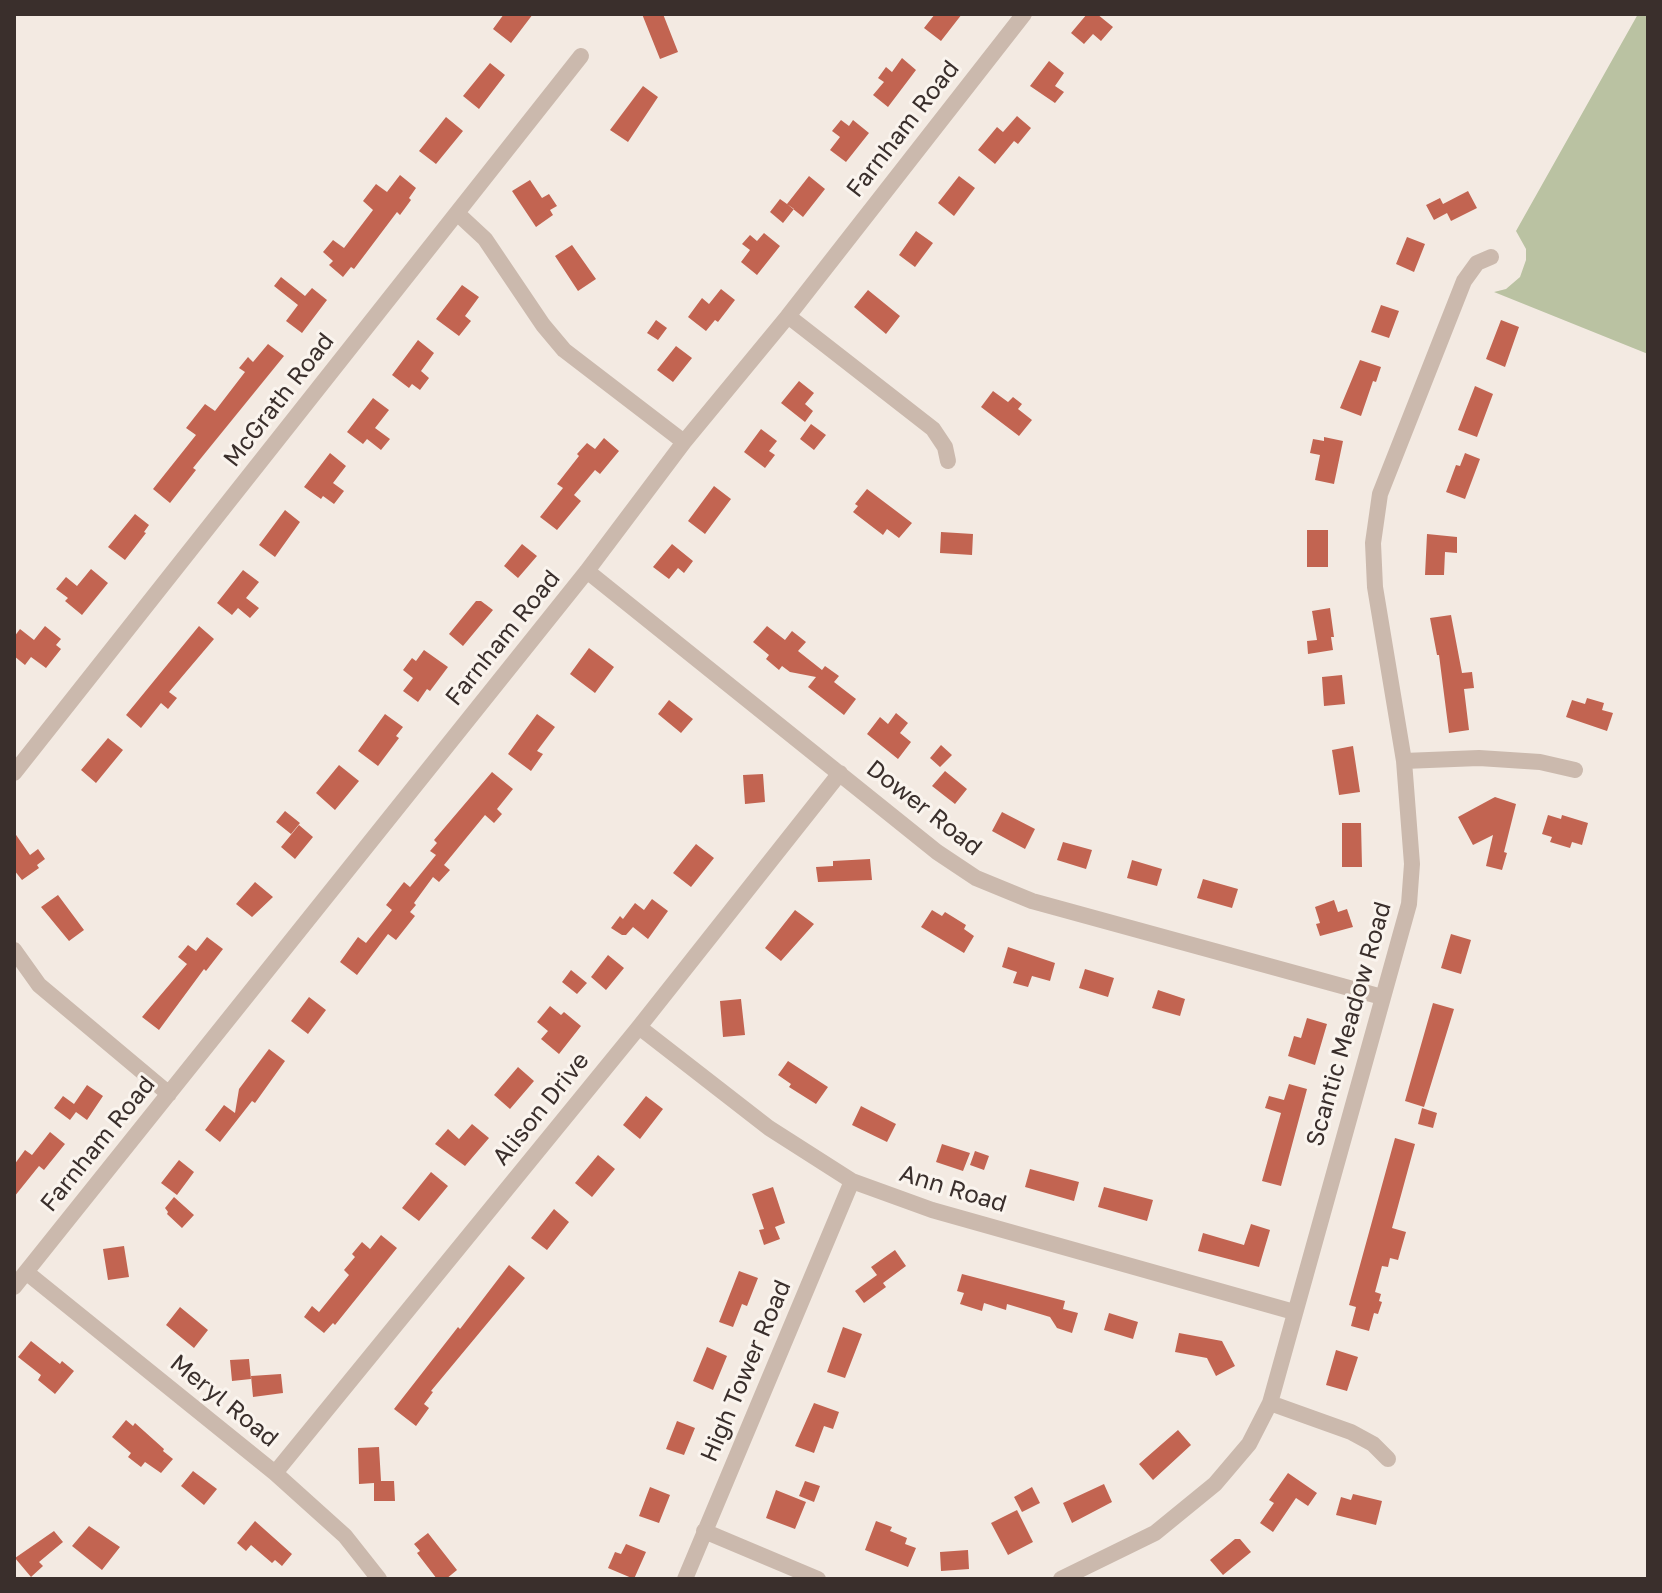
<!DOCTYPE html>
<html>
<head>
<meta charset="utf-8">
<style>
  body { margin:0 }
  #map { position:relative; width:1662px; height:1593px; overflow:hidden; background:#f3eae2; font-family:"Golos Text",sans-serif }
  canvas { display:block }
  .frame { position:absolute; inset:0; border:16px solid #3a2f2c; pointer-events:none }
</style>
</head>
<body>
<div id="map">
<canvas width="1662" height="1593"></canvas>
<div class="frame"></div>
</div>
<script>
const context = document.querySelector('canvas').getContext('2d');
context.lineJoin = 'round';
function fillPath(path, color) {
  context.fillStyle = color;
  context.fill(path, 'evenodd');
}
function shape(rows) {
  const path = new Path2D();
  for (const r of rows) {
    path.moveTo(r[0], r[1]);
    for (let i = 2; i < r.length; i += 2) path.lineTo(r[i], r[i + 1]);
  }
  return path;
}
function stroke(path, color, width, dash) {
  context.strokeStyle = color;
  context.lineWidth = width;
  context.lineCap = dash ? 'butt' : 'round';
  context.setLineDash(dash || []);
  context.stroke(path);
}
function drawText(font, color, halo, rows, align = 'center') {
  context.font = font + ' "Golos Text",sans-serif';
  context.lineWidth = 6;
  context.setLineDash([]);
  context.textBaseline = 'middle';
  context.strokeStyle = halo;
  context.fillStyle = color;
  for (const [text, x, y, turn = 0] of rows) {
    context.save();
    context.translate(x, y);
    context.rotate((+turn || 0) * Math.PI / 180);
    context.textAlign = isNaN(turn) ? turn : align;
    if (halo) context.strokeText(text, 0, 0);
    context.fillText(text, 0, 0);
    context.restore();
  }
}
fillPath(shape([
  [1638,14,1648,14,1648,354,1494,292,1506,289,1520,277,1526,260,1526,249,1516,231]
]), '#bac2a2');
fillPath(shape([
  [504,14,533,14,511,43,493,29],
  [642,14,663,14,678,52,660,59],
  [935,14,962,14,941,41,924,28],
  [1087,14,1097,14,1113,27,1101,41,1093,34,1084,44,1071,33],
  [902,58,916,70,888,107,873,95,884,82,878,78,886,67,892,72],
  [1049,61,1064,73,1055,86,1064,92,1055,103,1030,86],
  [490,63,505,75,479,109,463,96],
  [643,86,658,97,628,142,610,130],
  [1017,116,1031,128,1018,144,1014,141,995,164,978,150,997,127,1003,132],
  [446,117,463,131,436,164,419,151],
  [841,120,849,126,853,120,869,133,846,162,830,150,840,137,832,131],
  [400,175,416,188,409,198,411,200,400,215,397,212,354,269,351,267,343,277,329,265,333,261,323,252,333,240,344,248,373,210,363,201,376,184,387,192],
  [809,176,825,189,803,217,787,204],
  [959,176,975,188,954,216,938,203],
  [530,180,542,198,549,194,557,206,550,210,553,215,536,227,512,191],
  [1468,191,1477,208,1451,221,1447,213,1434,220,1426,205,1440,198,1443,204],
  [780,199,794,209,783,223,770,212],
  [916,231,933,243,915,267,899,255],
  [764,233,780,246,757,275,741,262,750,250,742,244,750,235,757,241],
  [1407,237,1425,244,1414,272,1396,264],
  [572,245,596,279,578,291,555,256],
  [281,277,305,296,312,288,327,300,302,333,286,321,298,305,274,286],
  [462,285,479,297,465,316,471,321,459,336,436,319],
  [721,289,735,300,718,322,715,320,706,331,688,317,702,298,709,304],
  [868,290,900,316,886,334,854,307],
  [1381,305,1399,311,1389,338,1371,332],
  [656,320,667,328,658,340,647,333],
  [1501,320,1519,327,1505,367,1486,359],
  [418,340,434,353,421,371,429,378,420,390,412,384,409,388,392,375],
  [268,344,284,356,193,468,196,470,170,503,153,489,196,435,186,428,205,404,215,411,245,372,239,368,248,357,253,362],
  [676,346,692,358,673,382,657,370],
  [1360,360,1381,367,1376,382,1373,381,1361,416,1340,408],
  [799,381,814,393,805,404,813,411,805,422,781,403],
  [1475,386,1493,394,1477,437,1458,430],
  [993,391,1008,402,1013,397,1022,404,1018,409,1032,420,1019,436,981,407],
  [373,398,389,410,375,428,390,439,381,450,367,439,363,444,347,432],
  [811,424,826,435,814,450,800,439],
  [761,429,777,441,769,451,775,455,765,468,744,452],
  [1324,437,1343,441,1334,484,1315,480,1320,455,1310,453,1313,439,1324,441],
  [604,438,619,451,600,474,595,470,574,495,581,501,557,530,540,517,563,488,557,484,579,456,577,454,587,443,595,449],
  [330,453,346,466,333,483,344,491,334,504,323,496,321,499,304,487],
  [1465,453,1480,459,1465,499,1446,492,1456,465,1460,466],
  [714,486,731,499,705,534,688,521],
  [867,489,912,523,899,538,887,529,883,535,853,512,858,506,855,504],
  [285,510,300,522,275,557,259,545],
  [135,514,149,525,144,532,146,533,125,560,108,547],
  [1307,530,1328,530,1328,567,1307,567],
  [941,532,973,534,972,555,940,553],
  [1427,534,1457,537,1457,553,1445,552,1444,575,1425,575],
  [522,544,537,556,518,578,504,566],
  [672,544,693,561,684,573,678,568,669,579,653,567],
  [91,569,108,583,82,615,65,601,68,598,56,589,66,577,77,586],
  [243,570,259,582,246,598,259,608,250,618,238,608,232,615,217,603],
  [476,601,481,601,493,610,463,646,449,634],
  [1330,608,1334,637,1331,637,1333,650,1308,654,1307,641,1317,640,1312,611],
  [1451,615,1462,673,1472,672,1474,688,1464,689,1469,730,1449,733,1439,655,1437,655,1430,618],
  [45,626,61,639,56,645,61,649,46,668,31,657,25,665,14,656,14,637,20,629,34,640],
  [199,626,214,639,169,692,177,698,168,709,161,703,141,728,126,715],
  [767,626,785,640,792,631,806,642,798,651,822,670,825,666,839,676,834,682,856,699,844,715,808,687,816,677,790,672,782,666,779,670,766,659,769,655,753,642],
  [589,648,614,667,595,693,570,674],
  [424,650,448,667,430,691,427,689,418,702,403,691,413,678,403,670,412,658,416,661],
  [1342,675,1345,704,1324,706,1322,677],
  [1587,698,1604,703,1602,710,1613,713,1607,731,1566,717,1572,700,1585,704],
  [669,700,693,719,681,733,658,714],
  [896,713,908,723,900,733,911,742,898,759,867,734,880,717,888,724],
  [385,714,403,727,396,736,399,738,378,766,358,751],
  [537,714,555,727,537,751,543,754,531,771,508,754],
  [108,738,123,750,96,783,81,770],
  [941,745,952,755,940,767,930,758],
  [1353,746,1360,792,1339,795,1332,750],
  [339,765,359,781,335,810,316,793],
  [945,771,967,789,955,804,932,786],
  [492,772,513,789,497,809,502,814,494,823,485,815,444,865,450,870,439,882,433,877,414,903,416,905,410,912,415,916,396,940,388,934,357,975,340,962,358,937,366,943,392,910,386,905,404,882,410,887,436,855,430,851,437,843,434,840],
  [763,774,765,802,745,804,743,775],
  [1495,797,1516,804,1504,852,1507,853,1502,870,1486,866,1493,835,1473,845,1458,817],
  [285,811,300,823,291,834,276,822],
  [1002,812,1035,829,1025,849,992,831],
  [1548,815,1561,819,1562,815,1588,823,1582,845,1572,842,1570,848,1550,842,1552,837,1542,834],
  [1342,823,1361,823,1362,867,1342,867],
  [299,825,313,837,295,859,281,847],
  [14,832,30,855,38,849,45,859,37,865,39,868,22,880,14,870],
  [1063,842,1092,850,1086,869,1057,860],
  [696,844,714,858,691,887,673,873],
  [870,859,872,880,818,882,816,867,833,866,833,861],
  [1132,860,1162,869,1157,886,1127,878],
  [1203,879,1238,889,1232,908,1197,898],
  [255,882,273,897,252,917,236,904],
  [58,895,84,930,69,941,41,907],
  [652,899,668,911,648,939,633,927,626,935,622,935,611,928,620,916,623,919,635,903,644,910],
  [1334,900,1338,912,1347,909,1353,927,1320,936,1316,924,1320,923,1315,907],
  [795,910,814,924,781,961,765,948],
  [932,910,942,916,945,912,966,925,964,929,974,936,964,953,921,927],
  [1451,934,1471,940,1461,974,1441,968],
  [207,937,223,949,206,971,204,969,159,1030,142,1017,187,964,178,957,188,945,196,951],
  [1008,947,1055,963,1050,981,1032,976,1028,987,1013,983,1017,972,1002,967],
  [608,955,624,968,606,990,591,977],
  [1085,969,1114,978,1108,997,1079,988],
  [571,970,587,983,577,994,562,982],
  [1158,990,1185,999,1180,1016,1152,1008],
  [309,997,326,1010,308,1034,291,1021],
  [741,999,745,1035,723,1037,720,1001],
  [1433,1003,1454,1009,1424,1107,1405,1101],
  [550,1006,561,1015,564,1012,581,1026,559,1054,541,1039,548,1031,537,1022],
  [1307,1018,1327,1024,1315,1065,1288,1056,1294,1036,1301,1038],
  [269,1049,285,1061,255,1103,252,1101,220,1142,205,1130,224,1105,235,1113,239,1089],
  [788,1061,828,1087,816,1104,789,1087,791,1084,778,1075],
  [518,1067,534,1081,510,1109,494,1095],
  [1289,1084,1307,1089,1281,1186,1262,1181,1281,1113,1265,1108,1269,1096,1284,1100],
  [87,1085,103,1096,87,1120,76,1112,70,1120,54,1108,63,1096,74,1104],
  [646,1096,663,1109,640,1139,623,1125],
  [861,1106,896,1124,887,1142,852,1125],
  [1422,1108,1437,1113,1433,1128,1418,1124],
  [472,1124,489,1138,465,1166,435,1144,448,1129,459,1139],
  [50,1132,65,1144,44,1170,39,1166,14,1197,14,1165,25,1150,32,1155],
  [1395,1138,1415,1144,1392,1228,1406,1232,1398,1260,1390,1258,1388,1267,1382,1266,1375,1292,1381,1294,1379,1301,1382,1302,1378,1314,1374,1313,1369,1331,1351,1326,1356,1307,1349,1305],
  [942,1144,970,1153,963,1171,936,1162],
  [975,1151,989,1156,984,1170,970,1165],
  [598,1155,615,1169,592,1197,575,1183],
  [179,1160,194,1172,177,1195,161,1183],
  [1030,1169,1079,1182,1074,1201,1025,1187],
  [431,1172,448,1186,419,1221,402,1208],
  [773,1187,785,1223,775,1227,780,1239,764,1245,759,1230,764,1229,752,1194],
  [1104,1187,1153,1200,1147,1221,1098,1207],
  [174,1197,194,1215,182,1228,167,1214,168,1212,165,1208],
  [554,1209,569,1222,547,1250,531,1238],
  [1251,1224,1270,1230,1259,1267,1198,1251,1203,1233,1244,1245],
  [381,1235,397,1248,335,1325,333,1323,324,1333,304,1317,312,1306,319,1312,349,1275,344,1270,355,1257,352,1254,362,1242,370,1249],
  [124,1246,129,1277,108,1280,103,1249],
  [895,1250,906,1266,883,1283,886,1287,864,1303,855,1291,877,1275,871,1267],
  [509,1265,525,1278,431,1391,433,1392,424,1404,429,1408,416,1426,394,1409,458,1327,460,1329],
  [739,1271,758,1278,747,1306,742,1304,733,1327,719,1322],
  [962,1274,1065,1301,1063,1309,1078,1313,1072,1333,1057,1328,1050,1317,1007,1304,1006,1310,984,1303,982,1311,960,1304,964,1293,957,1291],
  [180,1307,208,1330,194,1348,166,1325],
  [1109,1313,1138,1322,1133,1339,1104,1330],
  [843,1327,862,1334,845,1378,827,1372],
  [1179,1333,1222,1341,1235,1366,1216,1376,1207,1358,1175,1352],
  [31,1341,60,1364,62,1361,74,1371,55,1394,38,1380,41,1375,18,1357],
  [707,1347,727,1356,713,1390,693,1381],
  [1336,1350,1358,1357,1347,1391,1326,1385],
  [249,1359,251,1379,232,1381,230,1360],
  [281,1374,283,1393,253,1397,251,1376],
  [814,1403,839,1412,833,1429,824,1426,814,1453,795,1446],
  [126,1420,133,1426,135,1423,164,1449,163,1451,173,1459,161,1473,145,1462,141,1467,128,1457,131,1453,112,1437],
  [677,1421,695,1428,684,1455,666,1449],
  [1178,1430,1191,1445,1153,1480,1139,1464],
  [379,1447,381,1481,394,1481,395,1501,374,1501,374,1483,359,1484,358,1448],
  [193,1471,217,1489,204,1505,181,1486],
  [1288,1473,1317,1493,1308,1506,1296,1498,1273,1532,1260,1523,1274,1503,1269,1500],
  [805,1481,820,1486,814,1502,799,1496],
  [1104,1484,1112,1502,1072,1523,1063,1503],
  [650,1487,670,1495,659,1523,639,1516],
  [1032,1487,1040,1503,1022,1512,1014,1497],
  [776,1490,806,1502,795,1529,766,1518],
  [1353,1494,1382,1501,1376,1525,1336,1515,1341,1497,1351,1500],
  [1017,1510,1033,1542,1008,1555,991,1523],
  [255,1521,292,1554,282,1566,275,1560,272,1563,251,1545,246,1551,237,1543],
  [876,1521,892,1527,890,1531,907,1538,905,1544,916,1548,908,1567,865,1550],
  [89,1526,120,1547,102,1570,72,1546],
  [54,1531,63,1542,39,1562,43,1566,31,1577,15,1558],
  [428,1533,457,1570,446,1579,437,1579,417,1553,420,1551,414,1544],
  [1235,1539,1240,1539,1251,1552,1223,1575,1210,1560],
  [626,1544,646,1552,634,1579,608,1568,615,1552,621,1554],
  [968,1550,969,1569,941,1571,940,1552]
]), '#c26451');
stroke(shape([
  [457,213,485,239,543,325,564,350,684,442],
  [788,316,933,429,945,447,948,461],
  [587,571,937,852,976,878,1032,901,1382,997],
  [1404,761,1479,758,1540,762,1575,770],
  [14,773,581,56],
  [14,950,39,985,169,1094],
  [639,1027,769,1128,852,1181,932,1210,1294,1312],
  [26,1272,275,1473,345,1536,379,1579],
  [14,1287,587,571,684,442,788,316,1024,14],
  [1270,1403,1351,1432,1373,1444,1388,1459],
  [275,1473,639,1027,840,773],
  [704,1531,818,1579],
  [685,1579,852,1181],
  [1061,1579,1155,1533,1215,1484,1249,1444,1270,1403,1409,904,1412,864,1404,761,1375,587,1373,543,1380,494,1464,281,1477,263,1491,257]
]), '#cbb9ad', 16);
drawText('24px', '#3a2f2c', '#faf4ee', [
  ["Farnham Road",903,129,-52],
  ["McGrath Road",279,400,-52],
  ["Farnham Road",503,638,-51],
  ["Dower Road",924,808,38],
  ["Scantic Meadow Road",1349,1024,-74],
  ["Alison Drive",541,1109,-51],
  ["Farnham Road",98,1144,-51],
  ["Ann Road",953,1189,17],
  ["High Tower Road",746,1371,-67],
  ["Meryl Road",224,1401,39]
]);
</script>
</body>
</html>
